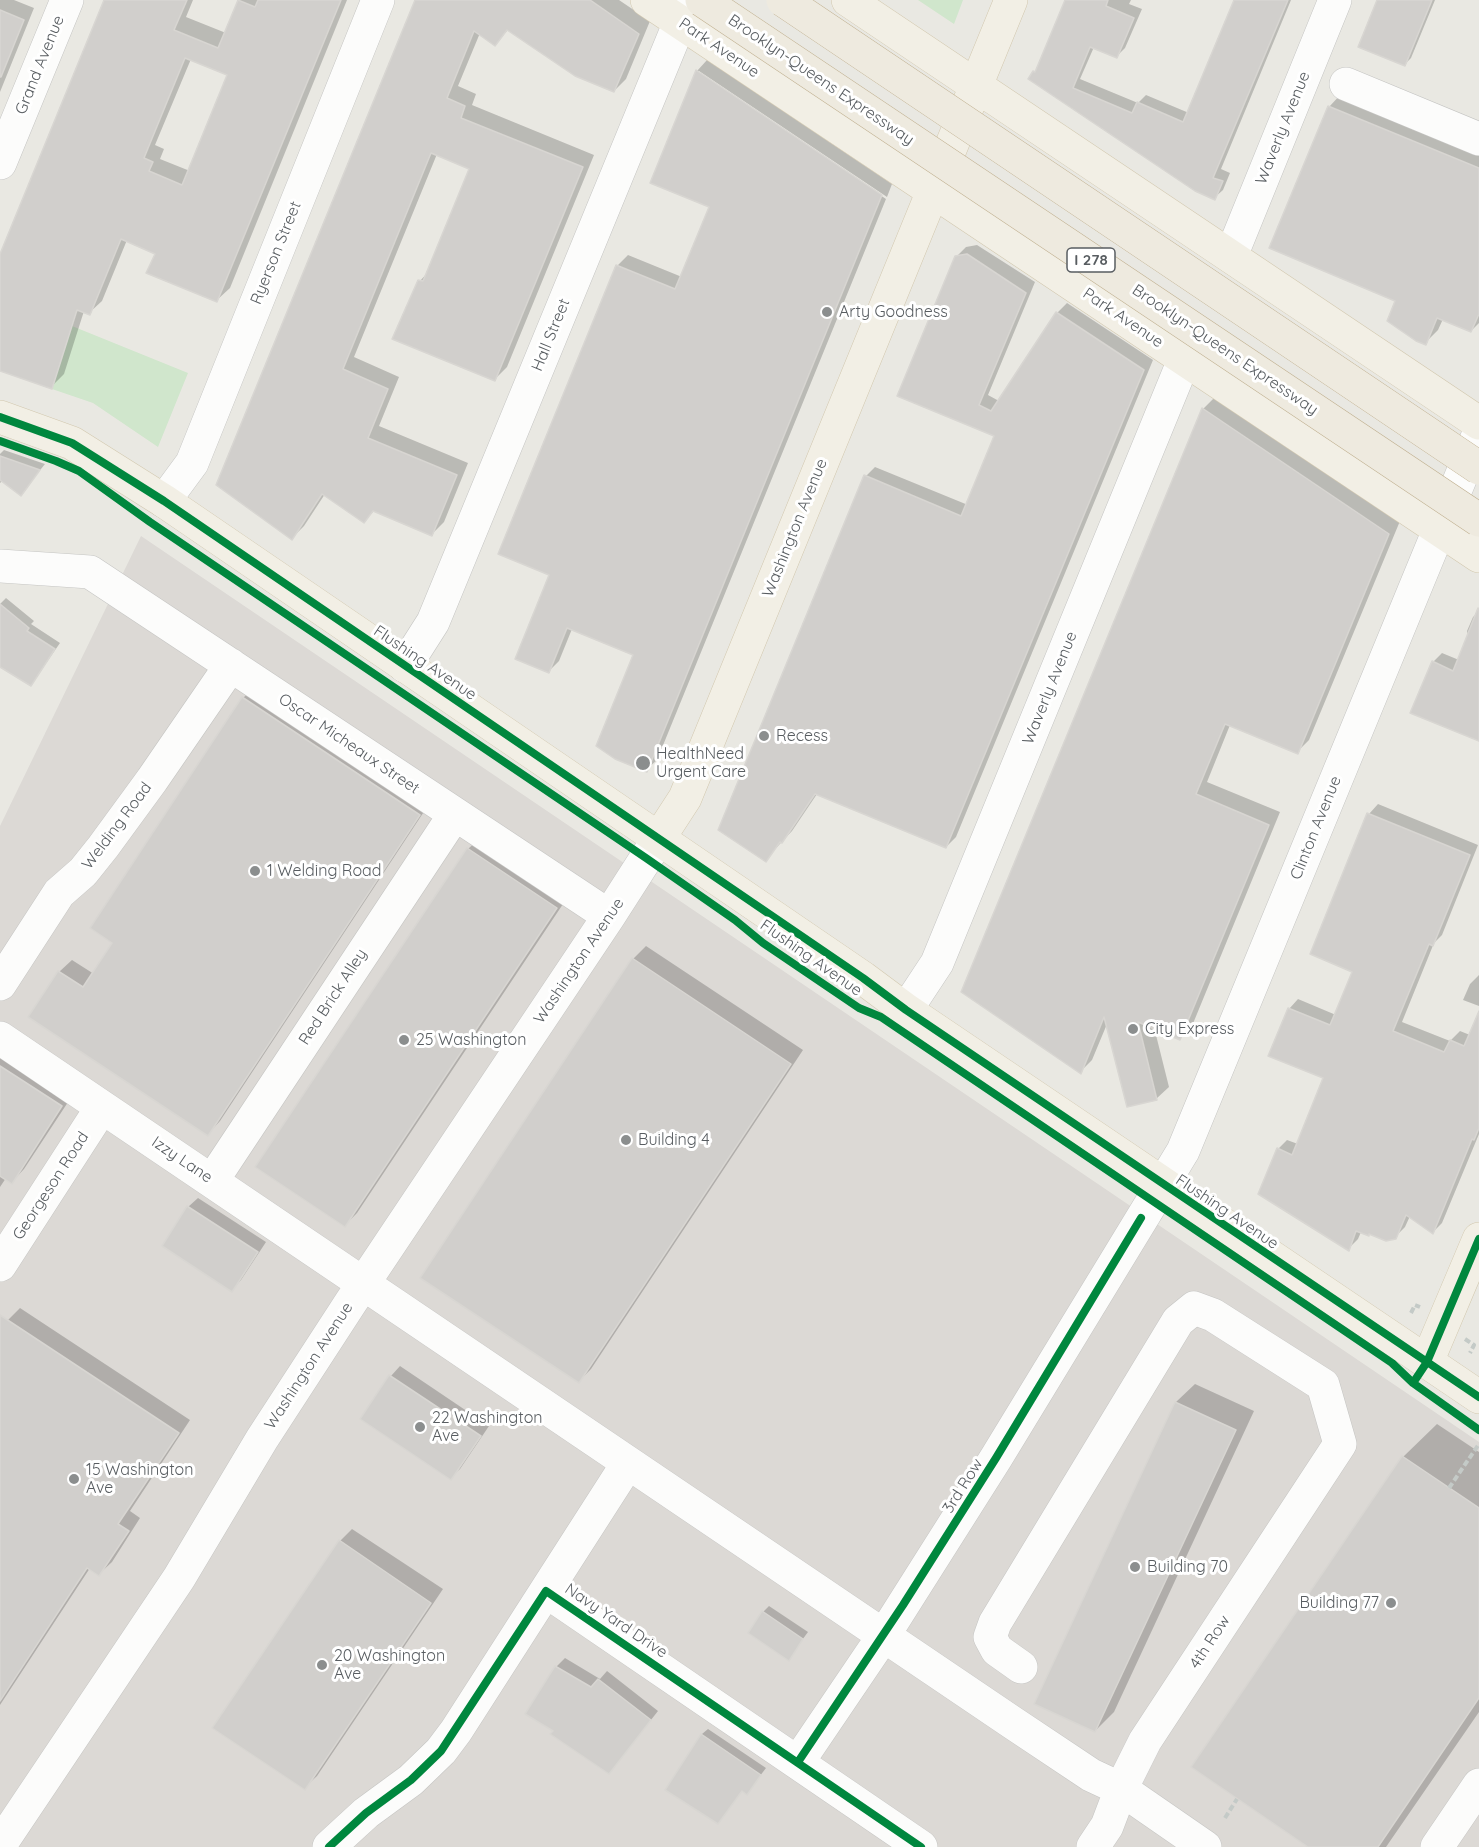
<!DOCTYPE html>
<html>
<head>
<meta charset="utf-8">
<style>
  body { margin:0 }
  canvas { display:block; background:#e9e8e2 }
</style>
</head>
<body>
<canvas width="1479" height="1847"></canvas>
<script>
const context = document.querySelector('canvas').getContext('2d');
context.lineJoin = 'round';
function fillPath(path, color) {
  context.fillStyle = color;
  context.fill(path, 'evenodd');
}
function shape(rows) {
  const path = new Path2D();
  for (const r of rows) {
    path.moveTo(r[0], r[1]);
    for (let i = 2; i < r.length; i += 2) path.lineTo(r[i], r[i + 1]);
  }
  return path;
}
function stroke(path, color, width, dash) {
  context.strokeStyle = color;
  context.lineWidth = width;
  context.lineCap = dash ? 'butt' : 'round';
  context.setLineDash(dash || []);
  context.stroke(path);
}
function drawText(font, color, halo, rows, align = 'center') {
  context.font = font + ' Quicksand,sans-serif';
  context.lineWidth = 6;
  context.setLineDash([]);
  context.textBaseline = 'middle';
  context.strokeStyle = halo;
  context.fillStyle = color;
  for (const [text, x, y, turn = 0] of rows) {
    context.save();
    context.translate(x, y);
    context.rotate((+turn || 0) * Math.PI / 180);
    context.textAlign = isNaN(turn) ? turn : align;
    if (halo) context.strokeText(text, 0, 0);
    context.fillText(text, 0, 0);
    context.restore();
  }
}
fillPath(shape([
  [141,536,1479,1442,1479,1847,0,1847,0,826]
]), '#dcd9d5');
fillPath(shape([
  [918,0,963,0,954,24],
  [72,326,188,373,158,447,93,403,52,389]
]), '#d0e6cc');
fillPath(shape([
  [0,0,14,0,34,8,0,92],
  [106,0,193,0,186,17,226,33,240,0,347,0,230,288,217,300,157,253,127,240,102,301,89,313,84,311,64,374,51,387,0,369,0,258],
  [191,59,229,75,190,171,160,159,164,149,155,145],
  [416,0,619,0,650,21,626,79,614,91,509,29,495,44,480,33,458,86,476,94,472,105,594,155,507,367,495,379,420,281,428,272,471,168,437,154,354,357,399,377,379,426,468,463,444,522,432,534,375,510,364,521,325,494,304,526,292,538],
  [1067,0,1131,0,1129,4,1142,9,1125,48,1117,56,1094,47,1080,79,1138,103,1146,95,1189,113,1236,0,1291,0,1221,169,1230,173,1223,190,1214,198,1034,72,1038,68],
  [1379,0,1435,0,1411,58,1405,64],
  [707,60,892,184,887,197,699,71,699,74,886,199,657,760,646,770,635,654,572,629,559,661,548,672,551,574,617,266,628,255,682,277,711,206,697,71],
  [1341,94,1479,151,1479,323,1471,331,1443,319,1438,330,1425,343,1397,300,1329,107],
  [977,245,1035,282,988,395,999,401,1057,313,1067,303,1153,360,956,837,946,847,817,794,792,831,765,860,866,476,875,467,968,505,996,435,899,395,956,257,966,247],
  [1215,397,1400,521,1309,740,1297,752,1230,725,1207,782,1280,812,1192,1026,1180,1038,1154,1027,1169,1087,1156,1099,1107,1024,1092,1060,1080,1072,1203,409],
  [4,450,45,464,21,494,3,480,0,483,0,454],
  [6,598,34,621,31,624,60,643,31,685,0,665,0,604],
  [1479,611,1479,739,1433,662,1442,653,1459,660,1468,637,1467,631,1473,617],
  [256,686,431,801,220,1121,208,1134,59,972,72,960,94,974,115,942,243,698],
  [1378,804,1478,845,1442,935,1434,943,1402,1022,1450,1041,1460,1031,1470,1035,1479,1013,1479,1134,1442,1223,1433,1232,1410,1216,1405,1227,1395,1237,1361,1232,1358,1239,1348,1249,1278,1149,1287,1140,1298,1144,1325,1077,1289,1009,1298,999,1336,1015,1354,971,1369,814],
  [481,837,569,895,357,1213,345,1225,468,849],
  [646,946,803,1050,591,1369,579,1381,633,959],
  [1479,975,1479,1006,1463,1000,1470,984],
  [0,1045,74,1093,24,1169,12,1182,6,1178,0,1187],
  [198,1198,266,1242,241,1280,232,1290,164,1245,188,1207],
  [20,1308,190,1420,130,1511,140,1518,112,1562,99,1574,90,1568,0,1705,0,1332,8,1320],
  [400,1366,489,1426,460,1469,450,1478,362,1419,391,1376],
  [1195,1384,1254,1411,1114,1712,1095,1731,1036,1703,1176,1402],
  [1437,1424,1479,1452,1479,1712,1386,1847,1311,1847,1403,1457],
  [352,1529,443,1589,317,1776,304,1788,340,1541],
  [769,1606,808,1632,788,1659,763,1612],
  [565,1658,600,1679,607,1671,658,1711,617,1763,555,1731,556,1667],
  [708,1729,766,1768,747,1793,747,1786,667,1789,702,1734]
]), '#0003');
const building = shape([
  [104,0,187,0,174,30,218,48,238,0,255,7,258,0,341,0,217,302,146,273,155,254,121,239,90,315,77,310,52,389,0,371,0,254,104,0],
  [185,58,227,75,182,185,149,171,153,162,144,158,185,58],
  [415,0,590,0,639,34,614,92,575,76,507,30,495,46,474,31,447,98,465,106,461,118,583,167,495,381,392,339,418,280,423,281,469,169,431,153,343,369,388,389,368,438,457,475,432,536,373,511,364,523,322,494,292,540,216,485,415,0],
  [1065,0,1108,0,1106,6,1134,18,1117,58,1090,47,1073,88,1132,113,1137,102,1183,122,1234,0,1288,0,1213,178,1223,181,1215,200,1195,191,1028,79,1033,71,1035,72,1065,0],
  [1377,0,1432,0,1405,66,1358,47,1377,0],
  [0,10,24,20,1,77,0,77,0,10],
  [696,70,882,195,647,772,615,759,596,746,633,655,567,628,549,673,515,659,549,575,498,554,616,265,675,289,709,207,650,183,696,70],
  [1328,106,1479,168,1479,314,1471,332,1437,318,1426,345,1416,341,1387,321,1395,301,1269,248,1328,106],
  [967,254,1026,293,979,405,991,411,1056,312,1144,370,946,848,815,794,782,843,780,842,766,862,718,830,864,475,961,516,994,436,897,396,955,256,967,254],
  [1202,408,1389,534,1298,754,1225,724,1196,794,1269,825,1180,1040,1138,1022,1157,1100,1127,1107,1104,1017,1081,1074,961,992,1202,408],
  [0,456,40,470,21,496,0,480,0,456],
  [0,604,29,628,27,631,55,649,31,686,0,667,0,604],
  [1478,608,1479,609,1479,741,1410,713,1432,661,1453,671,1478,608],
  [242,697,420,815,208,1136,28,1017,58,971,83,987,112,943,90,928,242,697],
  [1367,813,1470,855,1433,946,1429,944,1393,1031,1444,1052,1450,1040,1464,1046,1479,1011,1479,1128,1474,1140,1472,1139,1433,1234,1406,1215,1396,1239,1386,1241,1369,1234,1369,1236,1356,1231,1349,1251,1258,1194,1277,1148,1292,1155,1323,1078,1268,1056,1288,1008,1330,1025,1352,972,1310,954,1367,813],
  [467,848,557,908,345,1227,255,1167,467,848],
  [632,958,791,1064,579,1383,420,1278,632,958],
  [0,1066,62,1106,12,1184,0,1176,0,1066],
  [187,1206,258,1252,232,1292,162,1246,187,1206],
  [0,1315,179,1433,118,1524,129,1531,99,1576,87,1568,0,1701,0,1315],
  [389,1375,481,1436,451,1480,360,1419,389,1375],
  [1175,1402,1236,1430,1095,1732,1034,1704,1175,1402],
  [1402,1456,1479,1508,1479,1698,1378,1847,1308,1847,1191,1767,1402,1456],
  [339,1540,431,1603,305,1790,212,1728,339,1540],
  [762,1611,803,1639,789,1661,748,1633,762,1611],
  [555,1666,591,1687,598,1679,651,1720,609,1774,550,1734,553,1731,525,1714,555,1666],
  [701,1734,761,1775,747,1795,742,1791,718,1824,665,1790,701,1734]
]);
fillPath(building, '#d1cfcc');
stroke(building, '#d8d6d2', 1.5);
const minor = shape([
  [1346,84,1479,139],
  [0,163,67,0],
  [1231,256,1335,0],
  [164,501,192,463,378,0],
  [0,566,90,572,609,916],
  [405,666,433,622,689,0],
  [0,984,59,893,83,872,103,847,152,780,231,665],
  [906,1010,937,963,1184,360],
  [0,1038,1013,1723,1091,1775,1121,1789,1205,1847],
  [212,1181,455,814],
  [0,1265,102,1107],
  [546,1591,921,1847],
  [1021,1667,997,1650,990,1637,995,1623,1178,1321,1194,1308,1213,1315,1323,1385,1340,1444,1145,1741,1121,1789,1107,1826,1093,1847],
  [798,1762,884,1635,996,1458,1183,1151,1479,433],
  [0,1845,179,1578,262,1439,351,1302,609,916,659,838],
  [329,1847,366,1813,411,1780,441,1751,456,1731,628,1463],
  [1437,1847,1479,1785]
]);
const major = shape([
  [647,0,1479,556],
  [848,0,1479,423],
  [0,417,72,443,164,501,863,978,906,1010,1479,1397],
  [659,838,685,798,1011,0],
  [1427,1362,1479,1239]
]);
stroke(minor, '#c5c5c3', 34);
stroke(major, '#d2c8af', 34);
stroke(shape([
  [1411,1313,1415,1305,1420,1307],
  [1465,1339,1474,1345,1470,1353],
  [1449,1488,1479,1444],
  [1225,1818,1237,1799]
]), '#c4cac7', 4, [6, 3]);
stroke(minor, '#fcfcfb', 33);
stroke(major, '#f2efe5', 33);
const highwayBridge = shape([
  [702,0,1479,520],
  [783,0,1479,468]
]);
stroke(highwayBridge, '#c0b090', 34, []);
stroke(highwayBridge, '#eeeadf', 33);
stroke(shape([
  [0,417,72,443,164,501,863,978,906,1010,1479,1397],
  [0,441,56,461,79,471,150,522,646,858,735,920,763,943,859,1008,881,1017,1392,1363,1413,1383,1479,1430],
  [1413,1383,1427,1362,1479,1239],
  [798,1762,903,1605,996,1458,1141,1218],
  [329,1847,366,1813,411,1780,441,1751,546,1591,921,1847]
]), '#00873e', 8);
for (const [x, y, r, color] of [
  [827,312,6,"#8b8e8e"],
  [764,736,6,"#8b8e8e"],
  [643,763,8,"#8b8e8e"],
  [255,871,6,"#8b8e8e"],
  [1133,1029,6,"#8b8e8e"],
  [404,1040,6,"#8b8e8e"],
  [626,1140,6,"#8b8e8e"],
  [420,1427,6,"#8b8e8e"],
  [74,1479,6,"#8b8e8e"],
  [1135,1567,6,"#8b8e8e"],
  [1391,1603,6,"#8b8e8e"],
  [322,1665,6,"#8b8e8e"]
]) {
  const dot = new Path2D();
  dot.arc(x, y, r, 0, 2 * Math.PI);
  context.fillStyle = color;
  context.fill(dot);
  stroke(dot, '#fff', 2);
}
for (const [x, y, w] of [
  [1091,260,48]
]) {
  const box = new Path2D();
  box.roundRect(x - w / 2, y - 12, w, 24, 4.5);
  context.fillStyle = '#fff';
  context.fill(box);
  stroke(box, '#585d61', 1.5);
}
drawText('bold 15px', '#585d61', null, [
  ["I 278",1091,260]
]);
drawText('16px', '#585d61', '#fff', [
  ["Park Avenue",719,48,34],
  ["Grand Avenue",40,65,-68],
  ["Brooklyn-Queens Expressway",821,80,34],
  ["Waverly Avenue",1283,128,-68],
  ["Ryerson Street",276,253,-68],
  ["Park Avenue",1123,318,34],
  ["Hall Street",551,335,-68],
  ["Brooklyn-Queens Expressway",1225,350,34],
  ["Washington Avenue",795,528,-68],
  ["Flushing Avenue",425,663,34],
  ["Waverly Avenue",1050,688,-68],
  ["Oscar Micheaux Street",349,744,34],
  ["Welding Road",117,826,-53],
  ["Clinton Avenue",1316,828,-68],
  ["Flushing Avenue",811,958,35],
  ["Washington Avenue",579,961,-56],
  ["Red Brick Alley",333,997,-57],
  ["Izzy Lane",182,1160,34],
  ["Georgeson Road",51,1186,-57],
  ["Flushing Avenue",1227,1212,34],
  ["Washington Avenue",309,1366,-57],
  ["3rd Row",963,1486,-58],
  ["Navy Yard Drive",616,1621,34],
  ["4th Row",1210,1642,-57]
]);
drawText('16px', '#585d61', '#fff', [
  ["Arty Goodness",839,312],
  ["Recess",776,736],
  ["HealthNeed",656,754],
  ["Urgent Care",656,772],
  ["1 Welding Road",267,871],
  ["City Express",1145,1029],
  ["25 Washington",416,1040],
  ["Building 4",638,1140],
  ["22 Washington",432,1418],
  ["Ave",432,1436],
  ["15 Washington",86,1470],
  ["Ave",86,1488],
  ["Building 70",1147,1567],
  ["Building 77",1379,1603,"right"],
  ["20 Washington",334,1656],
  ["Ave",334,1674]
], 'left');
</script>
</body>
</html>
